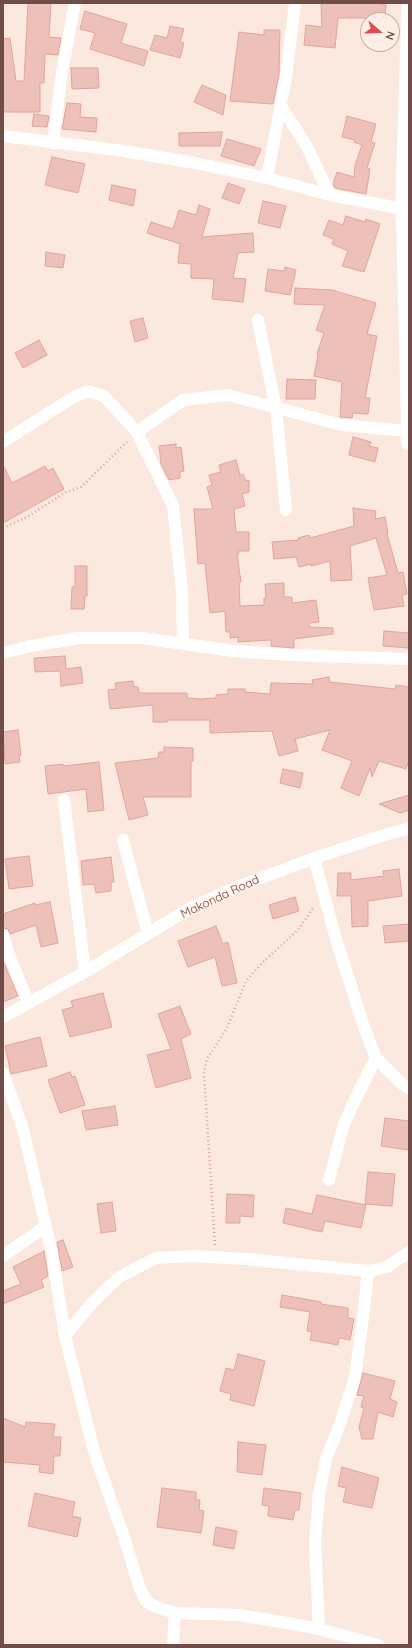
<!DOCTYPE html>
<html>
<head>
<meta charset="utf-8">
<style>
  body { margin:0 }
  #map { position:relative; width:412px; height:1648px; overflow:hidden; background:#fbe9e0; font-family:Quicksand,sans-serif }
  canvas { display:block }
  .frame { position:absolute; inset:0; border:4px solid #704d49; pointer-events:none }
  .north { position:absolute; left:360px; top:12px; width:40px; height:40px; box-sizing:border-box; background:#feeee6; border:1px solid #c5aea7; border-radius:50%; rotate:110deg; font-size:11px; font-weight:700; line-height:16px; text-align:center; color:#704d49 }
  .north::after { content:''; display:block; margin:auto; width:14px; height:18px; background:#df4b52; clip-path:polygon(50% 0,100% 100%,50% 72%,0 100%) }
</style>
</head>
<body>
<div id="map">
<canvas width="412" height="1648"></canvas>
<div class="frame"></div>
<div class="north">N</div>
</div>
<script>
const context = document.querySelector('canvas').getContext('2d');
context.lineJoin = 'round';
function fillPath(path, color) {
  context.fillStyle = color;
  context.fill(path, 'evenodd');
}
function shape(rows) {
  const path = new Path2D();
  for (const r of rows) {
    path.moveTo(r[0], r[1]);
    for (let i = 2; i < r.length; i += 2) path.lineTo(r[i], r[i + 1]);
  }
  return path;
}
function stroke(path, color, width, dash) {
  context.strokeStyle = color;
  context.lineWidth = width;
  context.lineCap = dash ? 'butt' : 'round';
  context.setLineDash(dash || []);
  context.stroke(path);
}
function drawText(font, color, halo, rows, align = 'center') {
  context.font = font + ' Quicksand,sans-serif';
  context.lineWidth = 3;
  context.setLineDash([]);
  context.textBaseline = 'middle';
  context.strokeStyle = halo;
  context.fillStyle = color;
  for (const [text, x, y, turn = 0] of rows) {
    context.save();
    context.translate(x, y);
    context.rotate((+turn || 0) * Math.PI / 180);
    context.textAlign = isNaN(turn) ? turn : align;
    if (halo) context.strokeText(text, 0, 0);
    context.fillText(text, 0, 0);
    context.restore();
  }
}
const building = shape([
  [28,3,51,3,49,37,61,38,58,55,45,54,44,83,40,83,40,112,3,112,3,39,10,38,16,81,24,81,28,3],
  [321,3,378,3,386,5,385,18,338,18,335,48,304,45,306,25,322,27,321,3],
  [85,11,127,24,121,43,148,51,144,66,90,49,95,33,80,29,85,11],
  [170,26,184,29,180,42,184,43,180,58,150,50,155,35,167,38,170,26],
  [264,30,280,30,279,74,273,104,230,101,239,32,264,35,264,30],
  [71,68,98,68,99,88,72,89,71,68],
  [202,85,226,95,223,115,194,102,202,85],
  [67,103,81,104,80,117,97,118,96,132,62,129,67,103],
  [34,114,49,116,47,127,32,126,34,114],
  [347,116,376,124,371,142,375,143,367,168,370,169,366,194,335,188,333,184,337,172,354,177,355,165,362,145,354,142,355,140,342,137,347,116],
  [222,132,220,146,179,146,179,133,222,132],
  [227,139,261,149,254,166,221,156,227,139],
  [52,157,85,164,78,193,45,185,52,157],
  [228,183,245,189,239,204,222,198,228,183],
  [112,185,136,190,133,206,109,200,112,185],
  [263,201,286,206,280,228,258,223,263,201],
  [199,205,210,209,202,237,253,233,254,252,238,253,233,278,246,279,243,302,212,299,214,279,191,278,191,264,178,263,180,244,147,233,151,222,173,229,179,210,196,215,199,205],
  [346,216,365,222,366,219,380,224,364,272,342,266,348,251,332,244,334,239,323,235,329,220,343,225,346,216],
  [46,252,65,255,63,268,45,266,46,252],
  [285,267,296,270,290,295,265,291,268,269,284,271,285,267],
  [295,288,332,290,376,303,367,334,377,336,365,398,370,398,368,414,353,413,352,418,340,417,342,382,314,376,318,355,317,354,324,333,316,330,325,305,294,304,295,288],
  [143,318,148,338,135,342,130,321,143,318],
  [39,340,47,355,23,368,15,353,39,340],
  [287,379,316,380,315,399,286,399,287,379],
  [353,437,371,442,369,446,378,448,375,462,349,455,353,437],
  [176,444,176,448,181,447,184,471,180,472,180,478,169,480,161,464,159,446,176,444],
  [236,460,240,475,243,474,246,481,249,480,249,492,242,494,245,506,234,509,236,532,249,532,249,551,238,551,239,554,237,554,241,582,239,583,240,606,264,605,264,598,266,598,265,584,284,583,284,597,292,597,292,603,316,600,319,622,309,623,309,627,333,628,333,634,294,639,294,648,271,646,271,640,238,642,238,637,230,638,230,632,226,632,225,611,210,613,205,563,198,564,194,509,213,509,207,487,212,485,209,475,221,472,219,465,236,460],
  [3,465,12,483,45,466,48,471,53,468,64,489,3,523,3,465],
  [353,508,376,511,375,519,385,517,388,533,387,534,398,573,403,572,407,594,402,595,404,606,374,610,368,578,387,575,376,538,350,546,352,580,331,581,330,561,311,566,311,564,299,567,296,557,274,559,272,542,299,540,298,538,309,535,310,538,354,526,353,508],
  [75,566,87,566,87,596,85,596,84,609,71,609,72,587,75,587,75,566],
  [384,631,409,633,409,648,383,646,384,631],
  [65,656,66,669,81,667,83,683,61,686,60,671,35,672,34,658,65,656],
  [329,677,330,682,395,689,396,685,409,687,409,760,406,769,379,761,372,777,370,768,359,796,341,788,352,761,322,750,330,730,295,739,298,751,279,756,272,731,210,733,210,720,168,720,167,722,153,722,153,705,110,709,108,690,116,689,115,683,133,681,134,687,138,687,139,693,187,693,187,698,201,699,216,698,216,695,228,694,228,689,245,689,245,692,270,694,271,683,313,684,312,680,329,677],
  [18,730,21,755,19,755,20,762,5,764,3,732,18,730],
  [164,747,193,748,193,761,191,761,191,797,143,797,148,815,129,820,115,763,158,758,159,752,164,752,164,747],
  [99,762,104,810,88,812,86,789,48,794,45,766,63,764,63,766,99,762],
  [283,769,303,773,300,788,280,783,283,769],
  [409,795,409,810,400,813,379,804,409,795],
  [29,856,33,886,9,889,5,859,29,856],
  [111,857,114,882,111,882,111,891,96,893,94,884,83,885,81,861,111,857],
  [399,869,402,896,368,901,368,926,352,927,351,896,337,896,338,873,351,873,351,880,384,876,383,871,399,869],
  [295,897,299,911,273,919,269,905,295,897],
  [50,902,58,943,41,947,36,925,10,934,8,929,3,928,3,914,35,903,35,905,50,902],
  [409,924,409,941,385,943,383,926,409,924],
  [216,926,223,944,228,942,237,983,222,986,215,957,188,967,178,941,216,926],
  [3,961,18,996,3,1002,3,961],
  [103,993,112,1027,70,1037,62,1010,73,1007,71,1001,103,993],
  [180,1006,191,1034,181,1039,191,1078,156,1088,147,1055,171,1049,158,1014,180,1006],
  [40,1037,47,1066,11,1074,5,1046,40,1037],
  [70,1072,72,1077,75,1076,85,1105,60,1113,48,1080,70,1072],
  [115,1106,118,1125,86,1130,82,1111,115,1106],
  [385,1118,409,1121,409,1150,381,1146,385,1118],
  [368,1172,395,1174,392,1206,365,1204,368,1172],
  [227,1194,254,1195,253,1217,240,1216,240,1223,226,1223,227,1194],
  [317,1195,366,1205,361,1228,325,1221,322,1232,283,1223,286,1208,312,1214,317,1195],
  [112,1202,116,1231,101,1233,97,1204,112,1202],
  [63,1240,73,1267,62,1271,57,1242,63,1240],
  [44,1251,48,1276,41,1280,44,1287,3,1304,3,1291,21,1284,13,1267,44,1251],
  [282,1295,321,1302,321,1304,348,1308,348,1318,354,1319,350,1340,339,1338,338,1345,310,1340,312,1332,307,1331,310,1312,280,1307,282,1295],
  [238,1354,265,1361,254,1406,230,1400,231,1394,220,1391,226,1368,234,1370,238,1354],
  [363,1373,395,1381,390,1399,397,1402,393,1417,378,1412,373,1439,362,1439,359,1427,364,1408,361,1407,364,1396,357,1395,363,1373],
  [3,1418,25,1427,26,1422,55,1424,53,1437,61,1437,60,1456,54,1456,53,1474,39,1472,40,1465,3,1462,3,1418],
  [238,1442,266,1445,262,1475,237,1472,238,1442],
  [342,1467,379,1478,372,1508,343,1502,346,1488,338,1486,342,1467],
  [162,1488,196,1492,196,1500,200,1500,199,1510,204,1511,201,1533,157,1527,162,1488],
  [264,1488,301,1493,299,1510,295,1510,293,1520,268,1516,269,1506,262,1505,264,1488],
  [35,1493,75,1502,72,1516,81,1518,77,1537,28,1526,35,1493],
  [216,1527,237,1531,234,1549,213,1545,216,1527]
]);
fillPath(building, '#eec0ba');
stroke(building, '#e0a39b', 1);
stroke(shape([
  [3,528,27,517,66,492,81,487,127,442],
  [215,1245,204,1073,207,1059,227,1028,246,981,263,962,298,930,314,907]
]), '#d3a49d', 2.5, [1, 3]);
stroke(shape([
  [281,106,306,145,330,195],
  [3,136,124,151,195,163,267,178,330,195,403,209],
  [53,143,62,72,75,3],
  [267,178,286,77,295,3],
  [258,320,276,409,286,510],
  [137,432,183,400,228,395,342,425,408,431],
  [3,442,72,398,88,391,104,396,137,432,173,506,182,591,183,643],
  [3,653,31,646,78,638,142,638,234,651,290,655,409,659],
  [64,800,85,972],
  [123,840,148,934],
  [314,858,336,939,364,1027,376,1058,402,1084,409,1088],
  [3,935,9,955,28,1002],
  [3,1017,85,972,192,907,240,886,314,858,394,832,409,829],
  [3,1073,23,1129,52,1253,65,1336,95,1455,124,1537,140,1589,146,1601,156,1607,175,1613,238,1615,282,1622,319,1629,378,1645],
  [329,1180,344,1124,354,1102,376,1058],
  [3,1256,46,1226],
  [65,1336,92,1303,119,1277,156,1258,193,1256,246,1259,368,1271,387,1267,409,1252],
  [319,1629,315,1543,319,1494,326,1459,339,1427,355,1377,363,1318,368,1271],
  [173,1645,175,1613]
]), '#fff', 12);
stroke(shape([
  [409,3,403,199,409,443]
]), '#fff', 15);
drawText('12px', '#704d49', '#feeee6', [
  ["Makonda Road",220,897,-25]
]);
</script>
</body>
</html>
